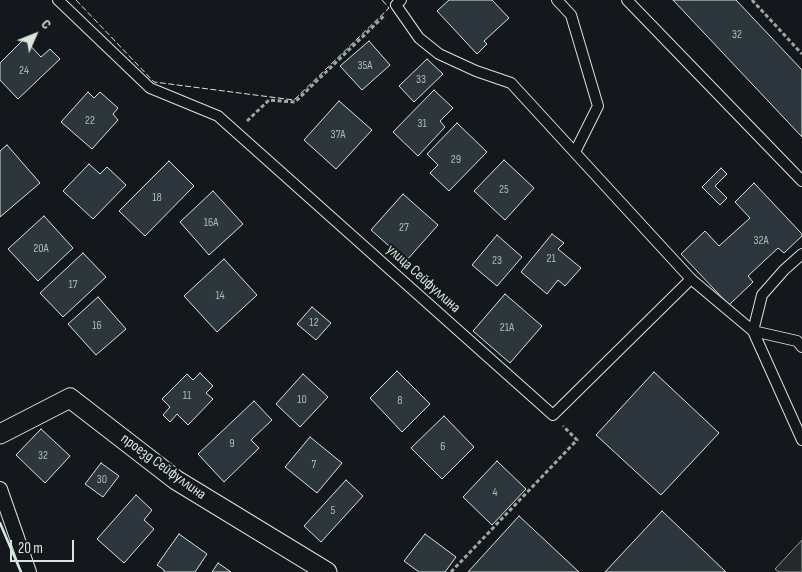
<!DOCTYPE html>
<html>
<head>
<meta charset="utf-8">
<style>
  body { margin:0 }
  #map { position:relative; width:802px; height:572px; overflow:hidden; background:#14181c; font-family:"Sofia Sans Condensed",sans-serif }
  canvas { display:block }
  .north { position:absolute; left:10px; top:10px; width:50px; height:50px; -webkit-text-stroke:4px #14181c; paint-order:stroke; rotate:46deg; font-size:14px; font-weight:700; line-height:20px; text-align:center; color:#d8e6dc }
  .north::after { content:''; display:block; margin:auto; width:18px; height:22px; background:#d8e6dc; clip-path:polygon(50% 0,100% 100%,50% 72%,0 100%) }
  .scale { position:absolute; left:10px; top:540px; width:64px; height:22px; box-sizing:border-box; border:2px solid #d8e6dc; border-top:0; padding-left:6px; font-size:15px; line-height:18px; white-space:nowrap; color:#d8e6dc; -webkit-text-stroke:4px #14181c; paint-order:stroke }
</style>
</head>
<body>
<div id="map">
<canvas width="802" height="572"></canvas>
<div class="north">С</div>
<div class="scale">20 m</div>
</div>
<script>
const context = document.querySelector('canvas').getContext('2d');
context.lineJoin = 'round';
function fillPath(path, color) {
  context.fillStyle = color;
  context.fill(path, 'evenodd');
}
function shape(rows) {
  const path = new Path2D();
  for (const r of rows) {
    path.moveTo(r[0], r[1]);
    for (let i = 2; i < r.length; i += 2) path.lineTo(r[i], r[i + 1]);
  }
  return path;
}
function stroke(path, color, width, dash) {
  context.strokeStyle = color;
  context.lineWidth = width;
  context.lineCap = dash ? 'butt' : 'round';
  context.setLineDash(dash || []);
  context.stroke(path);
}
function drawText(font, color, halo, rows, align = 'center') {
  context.font = font + ' "Sofia Sans Condensed",sans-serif';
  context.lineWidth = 4;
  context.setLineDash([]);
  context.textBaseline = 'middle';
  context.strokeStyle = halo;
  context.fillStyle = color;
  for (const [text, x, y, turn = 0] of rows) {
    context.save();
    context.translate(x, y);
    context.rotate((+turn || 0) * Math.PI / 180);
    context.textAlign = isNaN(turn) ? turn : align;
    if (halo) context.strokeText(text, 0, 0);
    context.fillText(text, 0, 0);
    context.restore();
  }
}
const parking = shape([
  [802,540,802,572,779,572,775,569,802,540]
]);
fillPath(parking, '#24282b');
stroke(parking, '#939e99', 1);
const building = shape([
  [449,0,492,0,509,18,484,41,487,44,477,54,437,11,449,0],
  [673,0,736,0,802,70,802,137,673,0],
  [24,39,41,57,50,49,60,59,18,99,0,80,0,63,24,39],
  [369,41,390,65,362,90,340,66,369,41],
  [427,59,443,74,414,102,399,86,427,59],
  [434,90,453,108,440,121,445,127,418,156,393,132,434,90],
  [88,92,94,98,100,92,118,108,113,114,118,120,92,149,61,122,88,92],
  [339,101,372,130,336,169,304,140,339,101],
  [457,123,487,152,449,191,430,173,438,165,427,154,457,123],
  [7,145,40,183,0,217,0,151,7,145],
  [504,160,534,188,505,220,474,191,504,160],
  [169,161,194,186,145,236,119,211,169,161],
  [89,164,100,174,107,167,126,185,93,219,63,191,89,164],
  [721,168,727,174,715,186,727,198,720,205,702,187,721,168],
  [754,183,802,234,802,236,784,253,778,248,748,276,753,282,729,305,681,254,705,231,719,246,750,218,735,202,754,183],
  [213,191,243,224,209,255,180,222,213,191],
  [403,194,438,225,406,261,371,230,403,194],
  [44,216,73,248,38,281,8,249,44,216],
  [552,234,564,243,558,249,581,268,565,286,558,280,547,294,521,272,552,234],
  [497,235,522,257,497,286,472,265,497,235],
  [83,253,106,277,63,317,40,293,83,253],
  [224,259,257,295,217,332,184,296,224,259],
  [505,294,542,326,510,363,473,331,505,294],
  [98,297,126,329,96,355,68,324,98,297],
  [312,307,331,323,316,340,297,324,312,307],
  [397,371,430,404,402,432,370,398,397,371],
  [654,372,719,433,661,495,596,435,654,372],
  [200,373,213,386,206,393,213,399,188,425,177,414,170,422,163,415,170,407,162,399,187,374,193,380,200,373],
  [303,374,328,397,300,427,276,404,303,374],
  [254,401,272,420,251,440,259,448,224,482,198,454,254,401],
  [444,416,474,447,442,479,411,448,444,416],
  [41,429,70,456,45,483,16,455,41,429],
  [310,437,342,463,317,493,285,467,310,437],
  [497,461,526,489,492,525,463,497,497,461],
  [101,463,119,476,103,497,85,484,101,463],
  [346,480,363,496,321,542,304,526,346,480],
  [136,495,152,510,144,520,154,529,124,563,97,539,136,495],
  [662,511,726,572,605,572,662,511],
  [519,516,579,572,468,572,519,516],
  [179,534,207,554,195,572,164,572,164,570,157,565,179,534],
  [425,534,456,557,445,572,419,572,404,561,425,534],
  [218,563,231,572,212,572,218,563]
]);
fillPath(building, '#2c363c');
stroke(building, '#d8e6dc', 1);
const service = shape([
  [58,0,150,88,218,116,553,415,691,279,753,331,797,341,802,347],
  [401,0,396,5,419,38,439,54,476,71,511,83,691,279],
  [557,0,571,15,598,106,575,152],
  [627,0,802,181],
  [802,254,784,270,762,295,753,331,802,440]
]);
const pedestrian = shape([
  [0,489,29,572]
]);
const minor = shape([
  [0,434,70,398,176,480,327,572]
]);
stroke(service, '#d8e6dc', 12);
stroke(pedestrian, '#d8e6dc', 16);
stroke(minor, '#d8e6dc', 21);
stroke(shape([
  [752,0,802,54],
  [247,121,269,100,295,102,385,15],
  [451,572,577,440,563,426]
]), '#9da8a2', 3, [4, 2.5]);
stroke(service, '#14181c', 10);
stroke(pedestrian, '#14181c', 14);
stroke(minor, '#14181c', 19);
stroke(shape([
  [76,0,154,82,294,100,389,8,382,0]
]), '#d8e6dc', 1, [6, 2.5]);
stroke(shape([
  [0,523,21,572]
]), '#d8e6dc', 2.5);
drawText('12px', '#adbab4', null, [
  ["32",737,35],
  ["35А",365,66],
  ["24",24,71],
  ["33",421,80],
  ["22",90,121],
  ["31",422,124],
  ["37А",338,135],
  ["29",456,160],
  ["25",504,190],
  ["18",157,198],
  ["16А",211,223],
  ["27",404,228],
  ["32А",761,241],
  ["20А",41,249],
  ["21",551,259],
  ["23",497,261],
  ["17",73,285],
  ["14",220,296],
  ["12",314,323],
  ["16",97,326],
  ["21А",507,328],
  ["11",187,396],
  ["10",302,400],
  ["8",400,401],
  ["9",232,444],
  ["6",443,447],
  ["32",43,456],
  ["7",314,465],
  ["30",102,480],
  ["4",495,493],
  ["5",333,511]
]);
drawText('15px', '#d8e6dc', '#14181c', [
  ["улица Сейфуллина",423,279,42],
  ["проезд Сейфуллина",163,467,36]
]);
</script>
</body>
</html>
